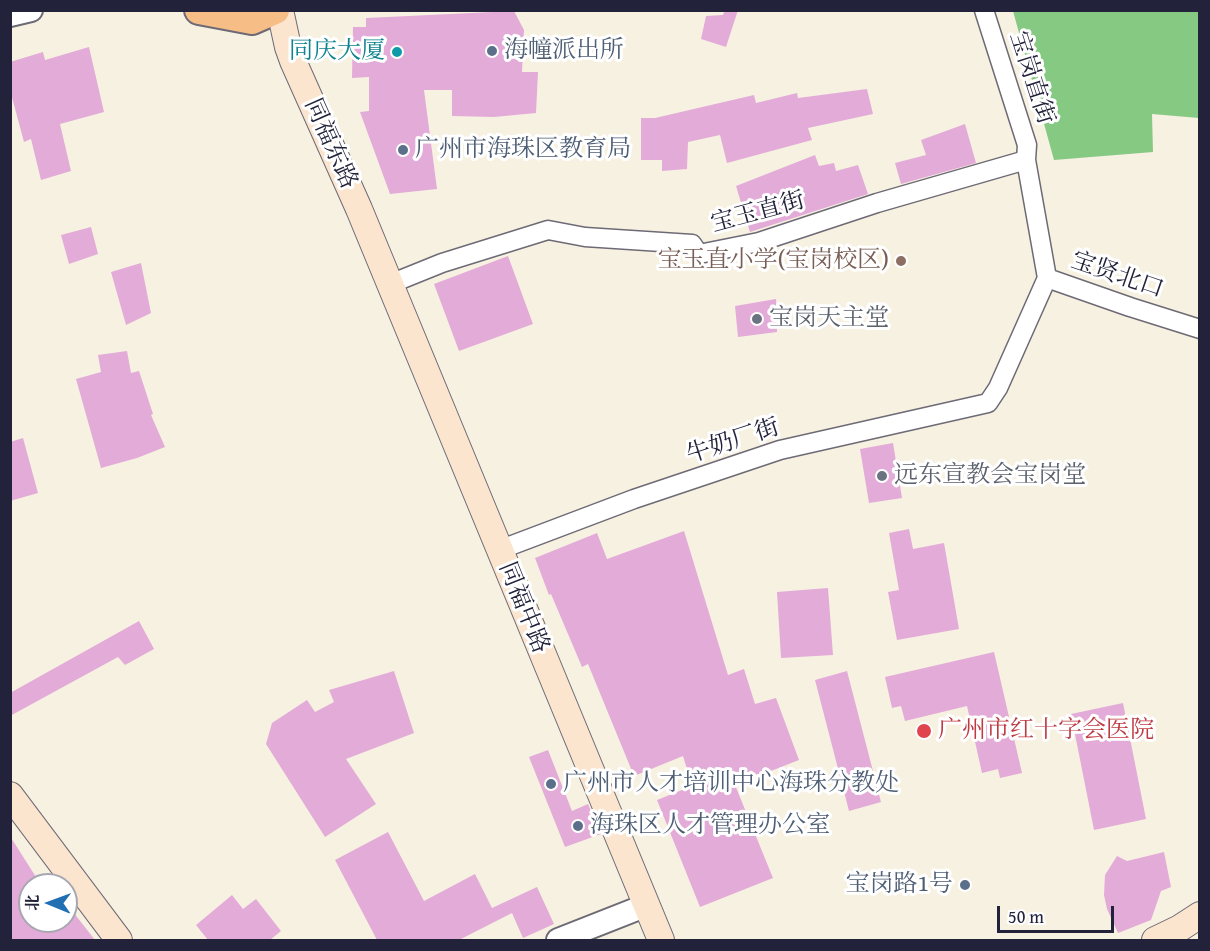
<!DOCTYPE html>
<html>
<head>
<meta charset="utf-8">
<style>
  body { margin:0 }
  #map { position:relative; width:1210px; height:951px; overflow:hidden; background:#f7f1e2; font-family:"Gentium Book Plus","Noto Serif SC",serif }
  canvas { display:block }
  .frame { position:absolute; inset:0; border:12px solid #22223b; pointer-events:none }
  .north { position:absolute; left:18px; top:873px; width:60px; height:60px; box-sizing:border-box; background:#fff; border:2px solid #a7a7b1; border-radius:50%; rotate:271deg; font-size:16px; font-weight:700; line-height:24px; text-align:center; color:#22223b }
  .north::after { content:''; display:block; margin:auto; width:21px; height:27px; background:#1f6fb2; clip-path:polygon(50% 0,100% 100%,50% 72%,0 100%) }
  .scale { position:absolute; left:997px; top:906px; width:117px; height:27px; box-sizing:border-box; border:3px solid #22223b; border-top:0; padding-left:8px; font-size:18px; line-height:21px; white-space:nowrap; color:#22223b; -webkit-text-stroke:4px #fff; paint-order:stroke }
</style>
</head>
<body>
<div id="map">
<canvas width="1210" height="951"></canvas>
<div class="frame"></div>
<div class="north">北</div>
<div class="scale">50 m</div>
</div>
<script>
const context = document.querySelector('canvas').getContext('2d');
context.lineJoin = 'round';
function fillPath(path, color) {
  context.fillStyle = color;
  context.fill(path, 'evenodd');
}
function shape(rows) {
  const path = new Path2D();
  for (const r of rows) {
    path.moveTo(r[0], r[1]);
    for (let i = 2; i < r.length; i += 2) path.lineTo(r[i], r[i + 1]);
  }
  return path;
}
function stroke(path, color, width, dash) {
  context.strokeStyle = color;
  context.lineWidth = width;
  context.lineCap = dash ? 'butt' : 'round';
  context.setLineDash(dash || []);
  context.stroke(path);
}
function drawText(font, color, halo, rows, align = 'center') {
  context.font = font + ' "Gentium Book Plus","Noto Serif SC",serif';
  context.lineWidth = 6;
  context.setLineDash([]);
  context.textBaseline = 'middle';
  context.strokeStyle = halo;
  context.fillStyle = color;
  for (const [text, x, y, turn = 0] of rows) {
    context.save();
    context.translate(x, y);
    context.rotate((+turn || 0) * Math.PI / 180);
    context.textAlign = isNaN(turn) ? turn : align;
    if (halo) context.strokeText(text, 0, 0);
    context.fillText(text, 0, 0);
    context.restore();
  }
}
fillPath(shape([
  [1013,11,1199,11,1199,118,1152,114,1153,152,1054,160]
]), '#85c983');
fillPath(shape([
  [725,10,738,10,726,47,701,39,706,16,723,15],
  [514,11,524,30,522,72,538,72,536,113,494,117,452,116,452,90,424,90,437,189,390,194,360,112,369,111,369,77,352,78,353,27,366,27,366,18],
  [89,47,104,112,60,124,71,171,41,180,31,139,24,142,10,90,10,62,43,52,45,60],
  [867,89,873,114,808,128,812,140,727,163,720,135,688,142,687,169,662,171,662,160,641,160,641,118,655,118,754,95,756,103,797,93,798,98],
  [965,124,976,163,901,184,895,163,926,155,921,140],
  [815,155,819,166,834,163,836,171,858,165,868,194,750,232,736,186],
  [91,227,98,254,69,264,61,235],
  [508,256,533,324,459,351,434,284],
  [141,263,151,313,126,325,111,272],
  [776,299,777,332,738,337,735,306],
  [127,351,131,373,139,371,153,414,151,415,165,447,137,458,101,468,76,379,101,372,98,355],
  [23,438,38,493,10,501,10,442],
  [893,443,902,498,869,503,860,449],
  [909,529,913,549,944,543,959,629,897,640,888,592,899,590,889,533],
  [684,531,728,675,744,669,755,704,776,698,799,760,735,785,773,878,700,907,657,800,692,786,683,756,634,776,588,664,582,667,551,594,549,595,535,558,597,533,607,559],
  [828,588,833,655,781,658,777,592],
  [139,621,154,649,125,665,118,657,10,716,10,693],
  [994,652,1022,773,1000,778,998,769,982,773,967,706,905,721,901,706,892,708,885,677],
  [394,671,414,733,346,759,376,804,325,837,266,744,272,723,307,700,315,712,334,702,329,690],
  [847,671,881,802,849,811,815,680],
  [1123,703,1146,819,1094,830,1071,714],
  [548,750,572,811,588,804,601,834,565,847,529,757],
  [388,832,424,901,475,874,492,908,537,887,554,924,523,938,512,913,459,940,377,940,335,860],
  [10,836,41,885,30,885,30,921,66,921,66,903,95,940,10,940],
  [1164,852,1171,887,1161,891,1151,920,1118,933,1107,909,1104,895,1105,875,1117,856,1127,861],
  [232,895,243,909,256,899,281,931,270,940,208,940,196,925]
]), '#e3abd8');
const minor = shape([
  [984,10,1027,145,1026,160],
  [390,284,442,263,548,230,585,237,692,244,699,254,759,242,877,203,1026,160,1047,278],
  [499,550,634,499,780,450,988,403,998,388,1047,278,1130,307,1200,329]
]);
const tertiary = shape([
  [10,15,31,10],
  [558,940,647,905]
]);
const secondary = shape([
  [280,10,288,47,293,61,359,209,661,940],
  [10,795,119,940],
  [1155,940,1180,928,1200,915]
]);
const primary = shape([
  [199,10,252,20,275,10]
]);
stroke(minor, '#6d6a75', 21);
stroke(tertiary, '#6d6a75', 26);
stroke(secondary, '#6d6a75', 28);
stroke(primary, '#6d6a75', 32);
stroke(minor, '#fff', 18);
stroke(tertiary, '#fff', 22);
stroke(secondary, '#fbe5cf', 26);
stroke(primary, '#f6be86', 28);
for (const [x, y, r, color] of [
  [492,51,6,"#5c6f8a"],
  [397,52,6,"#0f9aa8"],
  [403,150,6,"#5c6f8a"],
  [901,261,6,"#8d6e63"],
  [757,319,6,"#6b7280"],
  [882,476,6,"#6b7280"],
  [924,731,8,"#e0444e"],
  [551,784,6,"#5c6f8a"],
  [578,826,6,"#5c6f8a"],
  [965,885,6,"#5c6f8a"]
]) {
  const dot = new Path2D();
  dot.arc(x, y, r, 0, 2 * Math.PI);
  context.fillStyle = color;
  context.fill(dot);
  stroke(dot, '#fff', 2);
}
drawText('24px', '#4e5e75', '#fff', [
  ["海幢派出所",504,51],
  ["广州市海珠区教育局",415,150],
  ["广州市人才培训中心海珠分教处",563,784],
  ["海珠区人才管理办公室",590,826],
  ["宝岗路1号",953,885,"right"]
], 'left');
drawText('24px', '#0d838f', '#fff', [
  ["同庆大厦",385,52]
], 'right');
drawText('24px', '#22223b', '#fff', [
  ["宝岗直街",1031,78,72],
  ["同福东路",330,144,66],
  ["宝玉直街",758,213,-15],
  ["宝贤北口",1117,276,19],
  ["牛奶厂街",733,442,-18],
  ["同福中路",523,608,68]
]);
drawText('24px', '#785e54', '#fff', [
  ["宝玉直小学(宝岗校区)",889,261]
], 'right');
drawText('24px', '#5b616d', '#fff', [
  ["宝岗天主堂",769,319],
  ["远东宣教会宝岗堂",894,476]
], 'left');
drawText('24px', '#be3a42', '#fff', [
  ["广州市红十字会医院",938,731]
], 'left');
</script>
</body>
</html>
